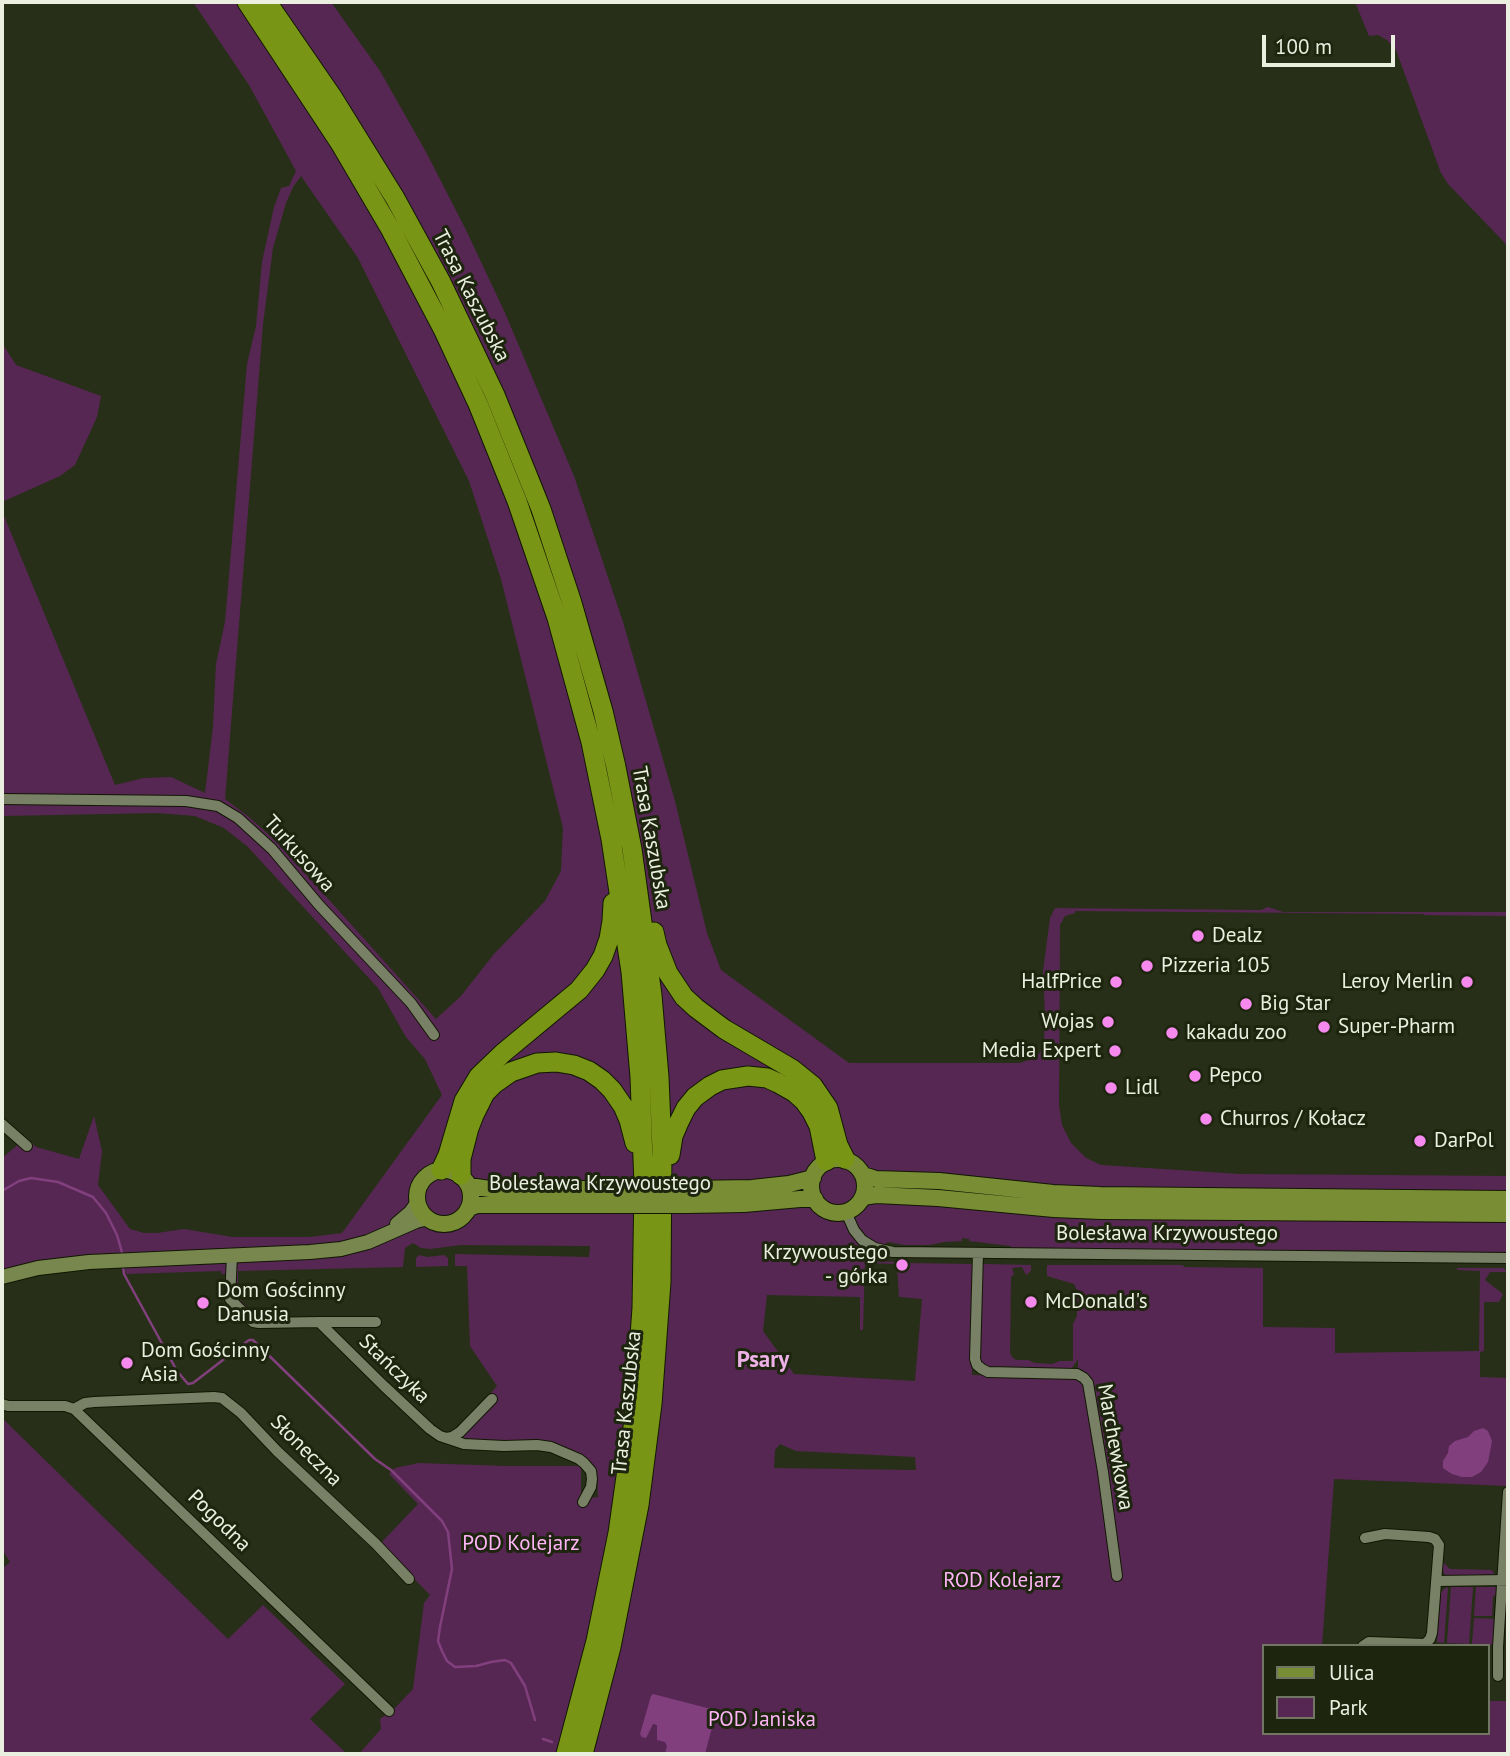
<!DOCTYPE html>
<html>
<head>
<meta charset="utf-8">
<style>
  body { margin:0 }
  #map { position:relative; width:1510px; height:1756px; overflow:hidden; background:#282f18; font-family:"PT Sans",sans-serif }
  canvas { display:block }
  .frame { position:absolute; inset:0; border:4px solid #eaefe0; pointer-events:none }
  .legend { position:absolute; left:1262px; top:1644px; width:228px; height:91px; box-sizing:border-box; background:#1e250e; border:2px solid #707662; margin:0; padding:9px 12px; list-style:none; font-size:21px; color:#eaefe0 }
  .legend li { display:flex; align-items:center; gap:14px; height:35px }
  .legend b { width:35px; border:2px solid #707662 }
  .scale { position:absolute; left:1262px; top:35px; width:133px; height:32px; box-sizing:border-box; border:4px solid #eaefe0; border-top:0; padding-left:9px; font-size:21px; line-height:24px; white-space:nowrap; color:#eaefe0; -webkit-text-stroke:5px #1e250e; paint-order:stroke }
</style>
</head>
<body>
<div id="map">
<canvas width="1510" height="1756"></canvas>
<div class="frame"></div>
<ul class="legend">
<li><b style="height:9px;background:#798d35"></b>Ulica</li>
<li><b style="height:19px;background:#572754"></b>Park</li>
</ul>
<div class="scale">100 m</div>
</div>
<script>
const context = document.querySelector('canvas').getContext('2d');
context.lineJoin = 'round';
function fillPath(path, color) {
  context.fillStyle = color;
  context.fill(path, 'evenodd');
}
function shape(rows) {
  const path = new Path2D();
  for (const r of rows) {
    if (r.length === 3) {
      path.moveTo(r[0] + r[2], r[1]);
      path.arc(r[0], r[1], r[2], 0, 2 * Math.PI);
      continue;
    }
    path.moveTo(r[0], r[1]);
    for (let i = 2; i < r.length; i += 2) path.lineTo(r[i], r[i + 1]);
  }
  return path;
}
function stroke(path, color, width, dash) {
  context.strokeStyle = color;
  context.lineWidth = width;
  context.lineCap = dash ? 'butt' : 'round';
  context.setLineDash(dash || []);
  context.stroke(path);
}
function drawText(font, color, halo, rows, align = 'center') {
  context.font = font + ' "PT Sans",sans-serif';
  context.lineWidth = 6;
  context.setLineDash([]);
  context.textBaseline = 'middle';
  context.strokeStyle = halo;
  context.fillStyle = color;
  for (const [text, x, y, turn = 0] of rows) {
    context.save();
    context.translate(x, y);
    context.rotate((+turn || 0) * Math.PI / 180);
    context.textAlign = isNaN(turn) ? turn : align;
    if (halo) context.strokeText(text, 0, 0);
    context.fillText(text, 0, 0);
    context.restore();
  }
}
fillPath(shape([
  [193,2,331,2,380,71,426,152,466,230,505,313,574,476,623,622,675,801,707,933,721,970,849,1063,1020,1063,1032,1059,1039,1054,1044,1043,1045,1016,1044,991,1042,979,1050,918,1055,908,1261,910,1268,907,1283,912,1508,912,1508,916,1424,915,1424,914,1075,911,1075,913,1065,916,1060,925,1059,1105,1062,1125,1071,1143,1086,1158,1101,1165,1240,1174,1508,1176,1508,1193,1102,1190,1053,1187,939,1176,938,1187,1054,1198,1100,1201,1508,1204,1508,1209,1101,1206,1054,1203,938,1192,937,1203,1023,1211,1101,1217,1508,1220,1508,1253,1011,1249,1011,1246,969,1241,969,1239,962,1238,962,1241,944,1242,929,1245,905,1245,888,1242,861,1261,865,1262,863,1330,860,1330,860,1297,767,1295,763,1331,794,1374,915,1381,922,1299,899,1297,897,1264,870,1263,872,1261,877,1261,898,1262,900,1265,904,1265,905,1263,973,1264,972,1375,1078,1378,1084,1385,1098,1471,1113,1580,1121,1579,1113,1520,1092,1387,1088,1380,1078,1374,1078,1359,1072,1368,1063,1370,985,1367,980,1365,979,1362,982,1264,1031,1265,1031,1271,1026,1275,1022,1267,1012,1268,1014,1274,1011,1277,1010,1353,1012,1357,1016,1360,1028,1360,1035,1363,1052,1364,1060,1361,1073,1361,1073,1324,1077,1316,1077,1290,1074,1284,1047,1276,1047,1265,1183,1265,1184,1267,1263,1268,1263,1327,1335,1328,1335,1353,1479,1351,1480,1271,1457,1270,1457,1268,1504,1268,1506,1272,1490,1272,1485,1280,1503,1294,1499,1302,1484,1302,1484,1351,1480,1352,1480,1377,1508,1378,1508,1486,1334,1479,1322,1646,1263,1646,1263,1733,1487,1733,1487,1701,1508,1701,1508,1754,359,1754,381,1729,380,1719,394,1709,413,1689,424,1603,430,1595,380,1544,418,1504,389,1474,395,1468,419,1463,506,1466,581,1466,581,1505,589,1498,598,1497,597,1473,590,1465,583,1459,555,1446,540,1443,469,1442,463,1441,460,1439,462,1434,495,1400,490,1394,497,1386,470,1346,467,1266,455,1266,455,1254,589,1257,590,1246,461,1245,430,1249,421,1248,413,1243,405,1248,403,1267,238,1271,238,1298,257,1317,273,1316,272,1319,254,1318,248,1315,237,1304,232,1291,234,1270,236,1265,240,1261,311,1259,310,1248,129,1256,122,1252,119,1257,50,1262,2,1272,2,1158,20,1143,26,1148,31,1142,36,1147,79,1159,94,1116,102,1151,98,1185,130,1229,144,1233,157,1233,184,1229,232,1237,310,1237,342,1233,442,1095,425,1059,406,1037,378,988,247,846,224,828,195,816,157,813,2,816,2,511,115,785,144,778,171,777,205,793,213,727,216,664,225,622,247,364,256,326,262,262,274,207,281,188,289,186,296,171,249,85],
  [301,176,358,258,469,481,501,579,563,828,561,871,545,901,494,954,461,996,436,1019,278,843,249,817,225,799,263,324,273,248,286,203,293,187],
  [780,1444,796,1451,915,1457,916,1470,774,1468,775,1450],
  [1355,2,1508,2,1508,248,1504,242,1448,184,1441,173,1396,50,1387,40,1378,35,1369,36],
  [2,343,16,365,101,396,97,417,75,465,60,476,2,502],
  [419,1255,428,1257,444,1255,448,1258,448,1266,416,1267,416,1258],
  [226,1262,228,1264,226,1274,222,1274,221,1271,126,1274,125,1269,125,1267],
  [2,1418,228,1639,263,1605,345,1684,310,1719,347,1754,2,1754,2,1569,10,1562,2,1549],
  [1444,1540,1443,1562,1450,1569,1492,1570,1495,1576,1449,1577,1445,1575,1441,1568],
  [1448,1587,1444,1643,1437,1642,1441,1593,1444,1589],
  [1451,1587,1473,1587,1469,1644,1447,1643],
  [1476,1587,1498,1587,1497,1595,1493,1596,1492,1616,1474,1616],
  [1474,1618,1496,1619,1496,1645,1472,1644]
]), '#572754');
fillPath(shape([
  [1483,1428,1488,1431,1492,1441,1488,1462,1481,1472,1472,1477,1462,1477,1452,1474,1443,1468,1443,1461,1448,1453,1449,1446,1455,1441,1468,1437,1474,1431],
  [653,1694,715,1710,716,1712,705,1754,665,1754,667,1746,665,1742,657,1740,657,1725,653,1724,646,1738,642,1737,640,1734,651,1696]
]), '#81407d');
stroke(shape([
  [2,1191,19,1181,31,1178,58,1182,93,1197,106,1213,117,1235,123,1256],
  [123,1266,124,1274,177,1371,188,1384,193,1383,249,1340,253,1340,375,1459,391,1470,442,1521,448,1532,452,1569,440,1627,438,1641,442,1651,447,1661,455,1667,476,1666,491,1662,505,1660,511,1663,525,1686,535,1720],
  [543,1739,552,1742]
]), '#81407d', 2.5);
const street = shape([
  [2,799,186,801,218,806,238,818,272,849,319,905,411,1003,434,1035],
  [2,1124,27,1146],
  [846,1212,854,1230,862,1240,875,1248,893,1252,1508,1258],
  [978,1253,975,1359,977,1365,982,1369,988,1372,1077,1374,1084,1378,1088,1383,1103,1472,1117,1576],
  [232,1255,230,1299,253,1322,259,1323,319,1322,384,1386,430,1429,440,1436,464,1444,504,1446,537,1445,551,1447,579,1459,584,1463,591,1471,592,1479,591,1487,583,1502],
  [319,1322,376,1322],
  [2,1404,8,1406,65,1406,74,1409,389,1711],
  [74,1409,85,1403,94,1402,214,1397,222,1398,241,1413,277,1451,376,1544,409,1579],
  [446,1438,452,1437,460,1432,492,1399],
  [1436,1581,1508,1580],
  [1363,1646,1369,1642,1425,1644,1430,1639,1432,1633,1439,1545,1435,1539,1429,1537,1385,1534,1365,1538],
  [1498,1676,1498,1647,1508,1492]
]);
const secondary = shape([
  [397,1224,411,1212,418,1202],
  [2,1277,38,1268,89,1262,310,1252,341,1249,368,1242,416,1221,428,1218]
]);
const primary = shape([
  [838,1186,27],
  [444,1197,27],
  [864,1175,876,1179,939,1181,1053,1193,1100,1195,1508,1199],
  [469,1186,490,1189,617,1189],
  [686,1189,752,1188,789,1184,813,1178],
  [863,1197,876,1195,938,1198,1054,1209,1101,1211,1508,1214],
  [686,1205,744,1204,800,1199,815,1199],
  [469,1208,477,1205,617,1205]
]);
const highway = shape([
  [247,2,340,143,391,230,443,329,478,404,517,501,557,618,591,742,611,839,631,972,640,1077,644,1186,642,1308,634,1420,618,1533,596,1641,566,1754],
  [267,2,333,98,395,198,441,282,495,395,541,509,572,603,603,711,616,767,632,849,652,995,659,1077,662,1151,661,1282,652,1404,639,1505,611,1647,583,1754],
  [654,932,657,945,668,973,684,997,696,1008,724,1029,792,1069,813,1086,828,1108,838,1145,845,1159],
  [670,1155,673,1136,679,1122,686,1108,695,1097,710,1086,722,1080,748,1076,767,1078,778,1083,794,1092,804,1101,812,1112,819,1126,826,1161],
  [441,1170,448,1155,464,1101,479,1076,503,1053,579,990,595,970,603,956,609,939,612,921,613,903],
  [461,1175,461,1159,469,1128,474,1115,485,1093,494,1084,511,1072,537,1063,556,1062,574,1065,589,1071,602,1080,612,1090,623,1106,629,1120,635,1143]
]);
stroke(street, '#111702', 12);
stroke(secondary, '#111702', 16);
stroke(primary, '#111702', 18);
stroke(highway, '#111702', 21);
stroke(street, '#788166', 10);
stroke(secondary, '#78874e', 14);
stroke(primary, '#798d35', 16);
stroke(highway, '#799515', 19);
const primaryBridge = shape([
  [617,1189,686,1189],
  [617,1205,686,1205]
]);
stroke(primaryBridge, '#111702', 18, []);
stroke(primaryBridge, '#798d35', 16);
for (const [x, y, r, color] of [
  [1198,936,7,"#f689ed"],
  [1147,966,7,"#f689ed"],
  [1116,982,7,"#f689ed"],
  [1467,982,7,"#f689ed"],
  [1246,1004,7,"#f689ed"],
  [1108,1022,7,"#f689ed"],
  [1324,1027,7,"#f689ed"],
  [1172,1033,7,"#f689ed"],
  [1115,1051,7,"#f689ed"],
  [1195,1076,7,"#f689ed"],
  [1111,1088,7,"#f689ed"],
  [1206,1119,7,"#f689ed"],
  [1420,1141,7,"#f689ed"],
  [902,1265,7,"#f689ed"],
  [1031,1302,7,"#f689ed"],
  [203,1303,7,"#f689ed"],
  [127,1363,7,"#f689ed"]
]) {
  const dot = new Path2D();
  dot.arc(x, y, r, 0, 2 * Math.PI);
  context.fillStyle = color;
  context.fill(dot);
  stroke(dot, '#1e250e', 2.5);
}
drawText('21px', '#eaefe0', '#1e250e', [
  ["Trasa Kaszubska",471,296,63],
  ["Trasa Kaszubska",651,838,80],
  ["Turkusowa",299,854,48],
  ["Bolesława Krzywoustego",600,1184],
  ["Bolesława Krzywoustego",1167,1234],
  ["Stańczyka",394,1369,44],
  ["Trasa Kaszubska",627,1403,-84],
  ["Marchewkowa",1115,1447,80],
  ["Słoneczna",306,1451,45],
  ["Pogodna",219,1521,44]
]);
drawText('21px', '#eaefe0', '#1e250e', [
  ["Dealz",1212,936],
  ["Pizzeria 105",1161,966],
  ["HalfPrice",1102,982,"right"],
  ["Leroy Merlin",1453,982,"right"],
  ["Big Star",1260,1004],
  ["Wojas",1094,1022,"right"],
  ["Super-Pharm",1338,1027],
  ["kakadu zoo",1186,1033],
  ["Media Expert",1101,1051,"right"],
  ["Pepco",1209,1076],
  ["Lidl",1125,1088],
  ["Churros / Kołacz",1220,1119],
  ["DarPol",1434,1141],
  ["Krzywoustego",888,1253,"right"],
  ["- górka",888,1277,"right"],
  ["Dom Gościnny",217,1291],
  ["Danusia",217,1315],
  ["McDonald's",1045,1302],
  ["Dom Gościnny",141,1351],
  ["Asia",141,1375]
], 'left');
drawText('21px', '#feb4f7', '#1e250e', [
  ["POD Kolejarz",521,1544],
  ["ROD Kolejarz",1002,1581],
  ["POD Janiska",762,1720]
]);
drawText('bold 23px', '#edb0e7', '#1e250e', [
  ["Psary",763,1360]
]);
</script>
</body>
</html>
